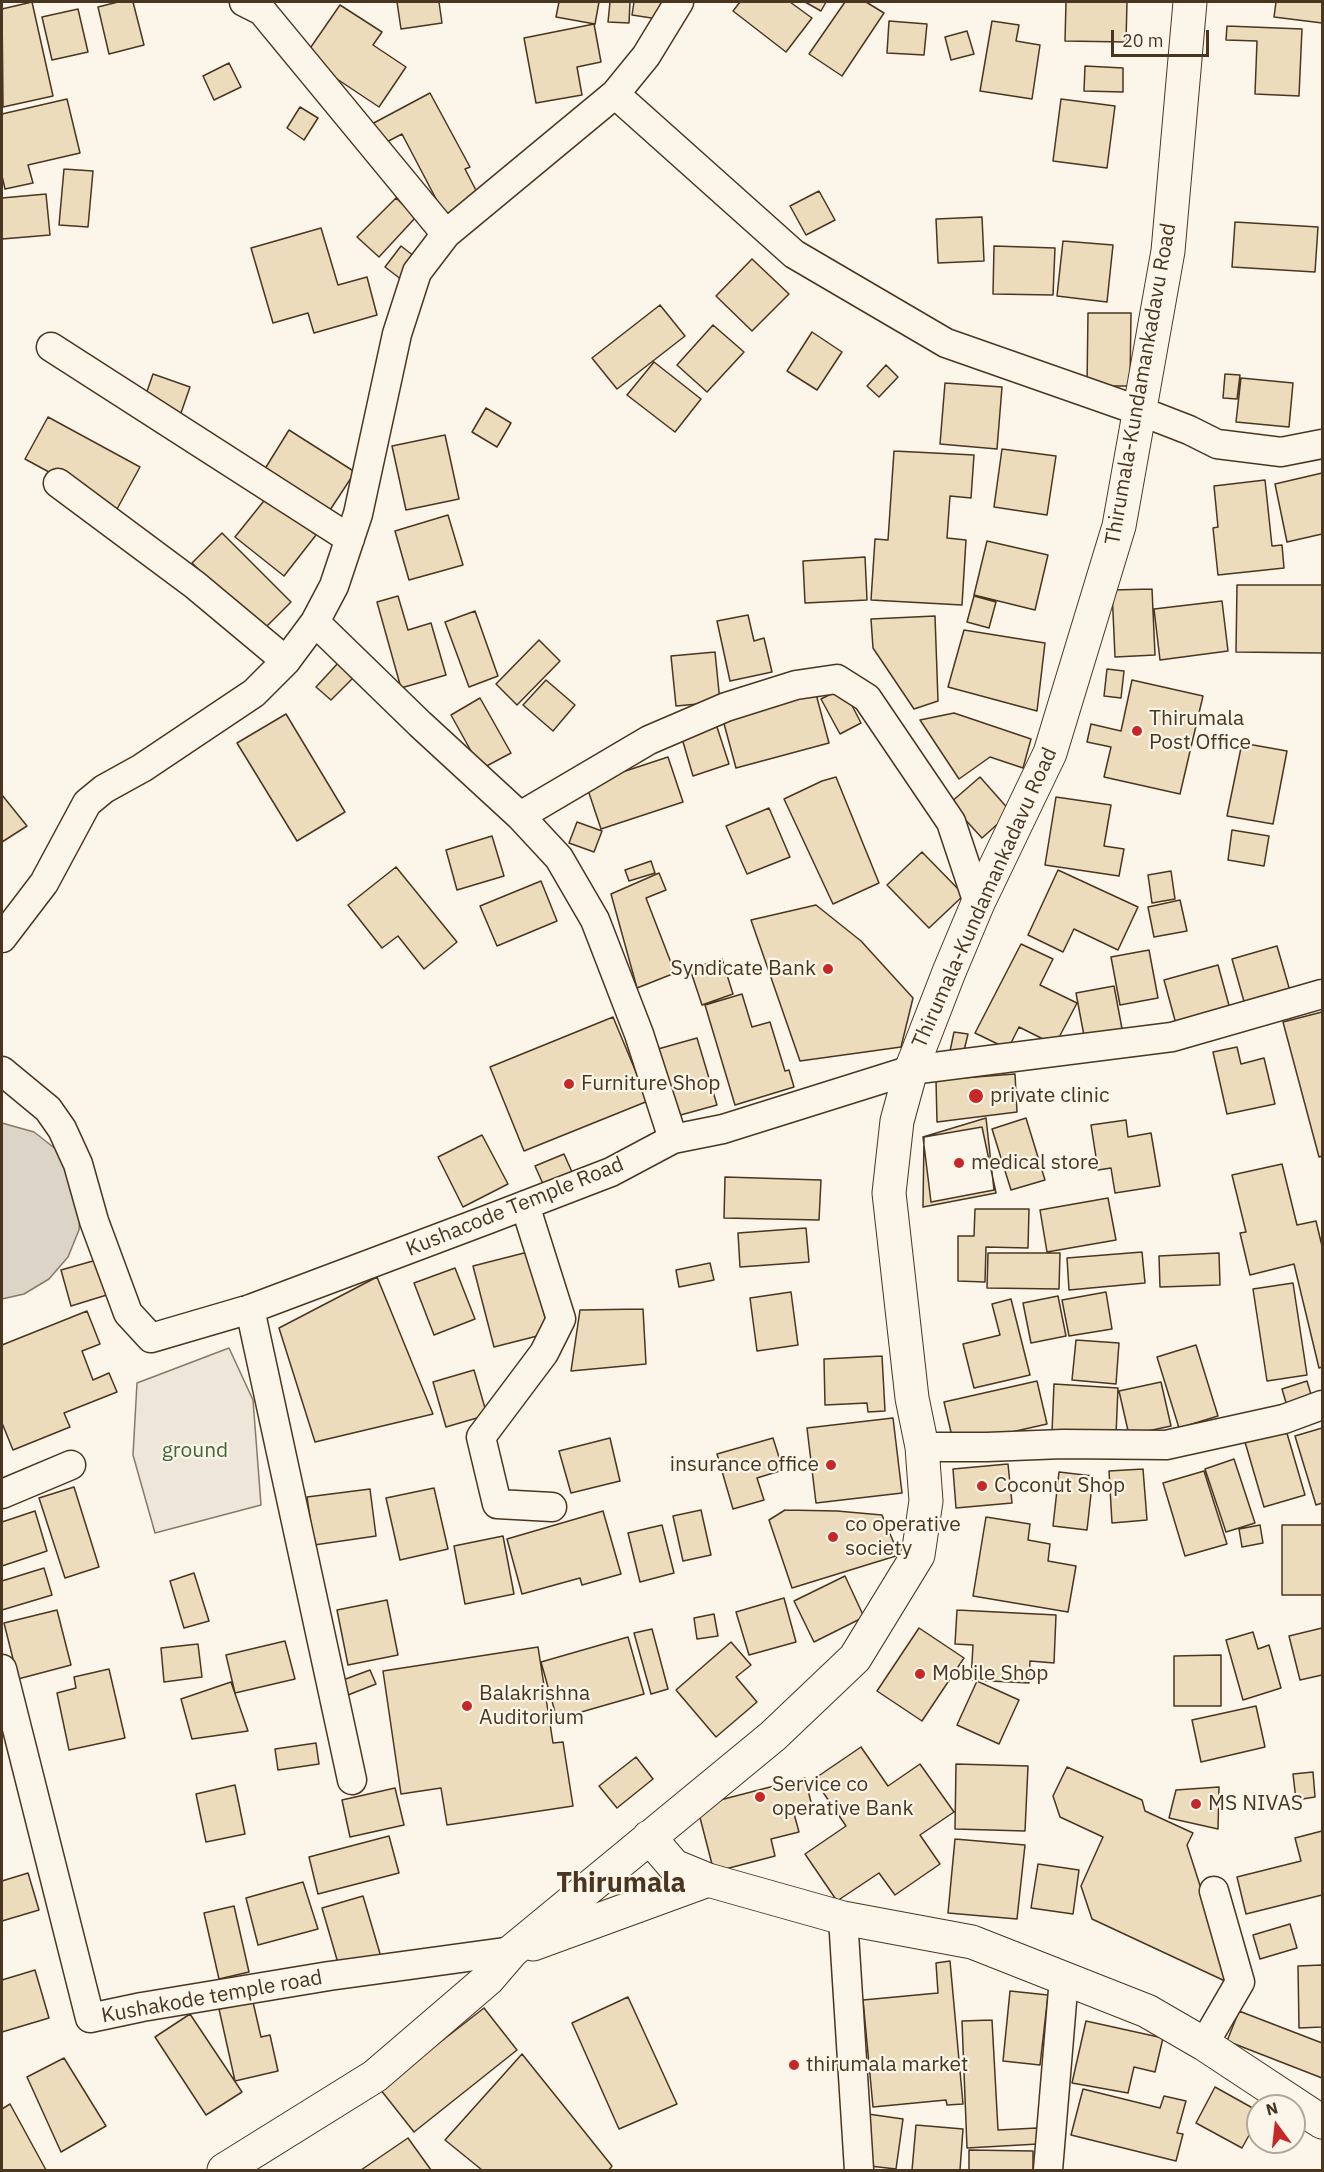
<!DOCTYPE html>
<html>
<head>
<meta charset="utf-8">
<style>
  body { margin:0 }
  #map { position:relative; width:1324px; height:2172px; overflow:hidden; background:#fbf6e9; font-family:"IBM Plex Sans",sans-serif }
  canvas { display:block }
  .frame { position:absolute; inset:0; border:3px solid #4a3520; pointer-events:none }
  .north { position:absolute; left:1246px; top:2094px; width:60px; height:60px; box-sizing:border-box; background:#fbf6e9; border:2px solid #b4a999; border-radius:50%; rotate:345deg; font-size:16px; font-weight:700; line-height:24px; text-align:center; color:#4a3520 }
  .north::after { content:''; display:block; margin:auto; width:21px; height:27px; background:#c62828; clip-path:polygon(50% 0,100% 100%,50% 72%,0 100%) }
  .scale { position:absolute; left:1111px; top:30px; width:98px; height:27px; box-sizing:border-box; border:3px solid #4a3520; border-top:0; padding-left:8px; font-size:18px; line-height:21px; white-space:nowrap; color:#4a3520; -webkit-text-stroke:4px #fbf6e9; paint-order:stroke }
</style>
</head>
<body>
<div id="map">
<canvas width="1324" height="2172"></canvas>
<div class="frame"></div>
<div class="north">N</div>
<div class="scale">20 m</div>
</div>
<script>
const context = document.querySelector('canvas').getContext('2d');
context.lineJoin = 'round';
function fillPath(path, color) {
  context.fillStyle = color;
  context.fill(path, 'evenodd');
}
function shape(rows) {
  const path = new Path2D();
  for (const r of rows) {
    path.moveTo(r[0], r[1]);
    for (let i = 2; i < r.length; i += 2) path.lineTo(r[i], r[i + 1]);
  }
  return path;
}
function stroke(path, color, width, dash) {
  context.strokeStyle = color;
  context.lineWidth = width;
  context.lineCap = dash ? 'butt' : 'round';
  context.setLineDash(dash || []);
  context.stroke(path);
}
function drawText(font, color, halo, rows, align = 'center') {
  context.font = font + ' "IBM Plex Sans",sans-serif';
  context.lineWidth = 4.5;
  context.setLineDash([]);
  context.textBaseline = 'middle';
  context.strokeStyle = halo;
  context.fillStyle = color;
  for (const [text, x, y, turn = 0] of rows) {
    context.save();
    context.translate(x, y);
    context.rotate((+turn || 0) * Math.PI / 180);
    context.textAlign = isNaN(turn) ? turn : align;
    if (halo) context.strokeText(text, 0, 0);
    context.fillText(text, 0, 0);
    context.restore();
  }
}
const green = shape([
  [229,1348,253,1400,261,1505,155,1533,133,1455,137,1383,229,1348]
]);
fillPath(green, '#ede6d9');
stroke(green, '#887966', 1.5);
const water = shape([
  [2,1123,34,1132,57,1150,81,1202,79,1230,68,1257,49,1279,24,1294,2,1299,2,1123]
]);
fillPath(water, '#dcd4c6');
stroke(water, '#887966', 1.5);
const building = shape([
  [32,2,53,96,3,107,2,9,32,2],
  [118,2,133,2,144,45,109,54,98,7,118,2],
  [397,2,439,2,442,23,401,29,397,2],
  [559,2,599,2,595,24,556,17,559,2],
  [610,2,630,2,629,23,608,22,610,2],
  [634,2,661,2,658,19,632,15,634,2],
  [740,2,790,2,812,18,786,52,733,11,740,2],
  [805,2,826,2,821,11,805,2],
  [845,2,866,2,884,13,842,76,809,54,845,2],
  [1066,2,1127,2,1126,42,1065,41,1066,2],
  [1276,2,1322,2,1322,23,1274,17,1276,2],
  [340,5,382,32,373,45,406,67,379,107,304,57,340,5],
  [78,9,88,52,52,60,42,17,78,9],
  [889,21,927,24,924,55,887,53,889,21],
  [992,21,1019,25,1016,41,1040,45,1032,99,980,91,992,21],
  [594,24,601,62,577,67,582,95,536,103,524,38,594,24],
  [1227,26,1302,29,1299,96,1255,94,1257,41,1226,40,1227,26],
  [967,31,974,54,951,60,945,37,967,31],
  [229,63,241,87,214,100,203,76,229,63],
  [1085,66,1123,68,1123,92,1084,91,1085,66],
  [430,93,470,167,465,169,480,198,445,216,402,134,381,145,370,125,430,93],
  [67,99,80,153,28,165,33,183,5,189,2,176,2,114,67,99],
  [1061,99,1115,106,1107,168,1053,161,1061,99],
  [300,107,318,118,304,140,287,128,300,107],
  [64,169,93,171,88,227,59,225,64,169],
  [819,191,835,220,806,235,790,206,819,191],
  [46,194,50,235,2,239,2,198,46,194],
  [396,198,416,217,379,257,357,237,396,198],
  [982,217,984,261,938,263,936,219,982,217],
  [1235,222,1318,227,1315,272,1232,267,1235,222],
  [321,228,338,285,367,277,377,315,314,333,308,313,273,323,251,248,321,228],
  [1063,241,1113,245,1107,302,1057,296,1063,241],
  [401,246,419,260,402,280,385,267,401,246],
  [994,246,1055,248,1053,295,993,294,994,246],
  [752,259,789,294,752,331,716,296,752,259],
  [660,305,685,336,617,389,592,358,660,305],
  [1088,313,1131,313,1130,386,1087,386,1088,313],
  [713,325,744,352,707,392,677,365,713,325],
  [812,332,842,352,817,390,787,371,812,332],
  [654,362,701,399,675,432,627,395,654,362],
  [886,365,898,377,879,397,867,386,886,365],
  [153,374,190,387,181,413,144,400,153,374],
  [1225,374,1240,375,1237,399,1223,398,1225,374],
  [1241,378,1293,383,1289,427,1236,422,1241,378],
  [945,383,1002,387,997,449,940,444,945,383],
  [486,408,511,423,497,447,472,432,486,408],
  [48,417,140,467,117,509,25,459,48,417],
  [289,430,355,472,328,513,263,472,289,430],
  [445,435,459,499,406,510,392,446,445,435],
  [1002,449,1056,456,1047,515,994,507,1002,449],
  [894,451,974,455,971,498,950,496,947,538,966,540,962,605,871,600,875,539,888,540,894,451],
  [1322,473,1322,534,1287,542,1275,484,1322,473],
  [1265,480,1272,546,1282,545,1284,568,1218,575,1213,528,1218,527,1214,486,1265,480],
  [267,497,316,535,284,576,235,537,267,497],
  [448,515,463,565,409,580,395,531,448,515],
  [222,533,291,602,262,631,192,563,222,533],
  [987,541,1048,555,1035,610,974,595,987,541],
  [865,557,867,600,805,603,803,561,865,557],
  [1237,585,1322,585,1322,653,1236,652,1237,585],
  [1152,589,1155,655,1115,657,1112,590,1152,589],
  [398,596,408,630,431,623,446,675,401,688,377,602,398,596],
  [974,596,996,602,989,628,967,622,974,596],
  [1222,601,1228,651,1160,660,1154,609,1222,601],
  [475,611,498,676,469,687,445,622,475,611],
  [748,615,754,641,764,638,772,672,730,681,717,621,748,615],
  [935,616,938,701,914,709,873,648,871,619,935,616],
  [964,630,1045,643,1037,711,948,687,964,630],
  [539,640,560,661,517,705,496,684,539,640],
  [715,652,720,702,676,706,671,656,715,652],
  [339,662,355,676,331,700,316,687,339,662],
  [1107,669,1124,671,1121,698,1104,696,1107,669],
  [546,680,575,705,553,731,523,705,546,680],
  [1132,680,1203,696,1180,794,1104,777,1111,747,1087,742,1091,724,1121,731,1132,680],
  [843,688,861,723,840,734,821,699,843,688],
  [816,694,829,743,736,768,723,720,816,694],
  [480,698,511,753,481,769,451,715,480,698],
  [954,713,1031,739,1023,768,990,757,959,779,920,720,954,713],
  [286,714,345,812,297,841,237,743,286,714],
  [716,724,729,764,693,776,681,735,716,724],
  [1242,743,1287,751,1273,824,1227,816,1242,743],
  [668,757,683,802,601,829,586,784,668,757],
  [836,777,879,883,833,904,784,799,822,781,836,777],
  [980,777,1011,812,982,838,950,803,980,777],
  [2,795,27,826,2,842,2,795],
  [1056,797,1111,805,1104,846,1124,849,1119,876,1045,865,1056,797],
  [769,808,790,857,747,874,726,826,769,808],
  [577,822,602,831,594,852,569,843,577,822],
  [1232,830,1269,836,1264,866,1228,860,1232,830],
  [492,836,504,876,457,890,446,850,492,836],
  [922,852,964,895,929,928,887,885,922,852],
  [651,861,655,873,629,881,625,870,651,861],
  [396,867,457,942,424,969,398,936,382,948,348,905,396,867],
  [1058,870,1138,907,1118,950,1074,929,1063,952,1028,935,1058,870],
  [1171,871,1175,899,1152,903,1148,875,1171,871],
  [659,873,666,890,646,898,675,973,637,988,611,894,659,873],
  [541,881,557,921,497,946,480,906,541,881],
  [1180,900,1187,931,1154,937,1148,907,1180,900],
  [816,905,861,941,913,998,901,1047,800,1061,751,920,816,905],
  [1021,944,1053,959,1040,985,1077,1003,1055,1045,1019,1027,1008,1049,975,1033,1021,944],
  [1277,946,1290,991,1245,1005,1232,959,1277,946],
  [1149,950,1158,998,1120,1005,1111,957,1149,950],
  [722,959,733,994,702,1005,690,969,722,959],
  [1218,965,1230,1009,1176,1024,1164,980,1218,965],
  [1114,986,1123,1034,1085,1041,1076,993,1114,986],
  [742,994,752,1027,770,1022,785,1071,789,1070,794,1087,735,1105,705,1005,742,994],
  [1322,1012,1322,1156,1319,1157,1283,1022,1322,1012],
  [613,1017,648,1101,524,1151,490,1067,613,1017],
  [954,1032,968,1034,962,1059,949,1056,954,1032],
  [697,1038,717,1105,677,1116,658,1049,697,1038],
  [1237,1047,1241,1064,1264,1058,1275,1104,1227,1114,1213,1052,1237,1047],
  [1015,1074,1017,1112,937,1122,936,1080,1015,1074],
  [986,1118,994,1190,931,1202,923,1137,986,1118],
  [1026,1118,1045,1180,1011,1190,992,1129,1026,1118],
  [1126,1120,1128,1137,1151,1133,1160,1186,1115,1193,1111,1168,1098,1170,1091,1125,1126,1120],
  [982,1127,996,1193,923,1207,924,1137,982,1127],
  [482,1135,508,1184,463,1207,438,1157,482,1135],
  [564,1154,572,1172,543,1184,535,1166,564,1154],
  [1282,1164,1297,1225,1316,1221,1322,1246,1322,1367,1319,1368,1294,1264,1250,1275,1240,1233,1246,1232,1232,1175,1282,1164],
  [725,1177,821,1180,819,1220,724,1218,725,1177],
  [1108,1198,1116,1240,1047,1252,1040,1210,1108,1198],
  [975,1209,1029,1209,1028,1248,986,1247,985,1282,958,1281,958,1236,974,1236,975,1209],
  [806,1228,809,1262,740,1267,738,1233,806,1228],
  [528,1252,549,1333,494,1347,473,1266,528,1252],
  [1142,1252,1145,1283,1069,1290,1067,1258,1142,1252],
  [988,1253,1060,1253,1059,1289,987,1288,988,1253],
  [1219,1253,1220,1285,1160,1287,1159,1256,1219,1253],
  [100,1259,110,1294,71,1306,61,1270,100,1259],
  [710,1263,714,1280,679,1287,676,1270,710,1263],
  [455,1268,475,1319,434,1335,414,1283,455,1268],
  [377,1277,433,1414,315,1442,279,1328,377,1277],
  [1293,1283,1307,1375,1267,1381,1253,1289,1293,1283],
  [791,1292,798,1345,757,1351,750,1298,791,1292],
  [1106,1292,1112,1329,1069,1336,1062,1300,1106,1292],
  [1058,1296,1066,1336,1031,1343,1023,1303,1058,1296],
  [1011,1299,1030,1375,974,1388,963,1344,1000,1335,992,1304,1011,1299],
  [643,1309,646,1364,571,1371,580,1310,643,1309],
  [87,1311,100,1344,82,1351,93,1380,109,1373,117,1392,64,1413,70,1427,13,1450,2,1423,2,1345,87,1311],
  [1076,1340,1119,1343,1116,1384,1072,1380,1076,1340],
  [1196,1345,1218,1416,1179,1428,1157,1357,1196,1345],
  [882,1356,885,1411,868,1412,867,1403,825,1405,824,1359,882,1356],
  [474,1370,485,1408,494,1413,446,1427,433,1382,474,1370],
  [1037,1381,1047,1424,954,1445,944,1402,1037,1381],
  [1307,1381,1312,1398,1287,1406,1282,1389,1307,1381],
  [1161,1382,1171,1426,1129,1435,1119,1391,1161,1382],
  [1054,1384,1118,1388,1116,1435,1052,1432,1054,1384],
  [893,1418,902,1493,816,1503,807,1428,893,1418],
  [1322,1428,1322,1503,1316,1505,1295,1436,1322,1428],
  [1286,1430,1305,1495,1264,1507,1245,1442,1286,1430],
  [610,1438,620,1481,571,1493,559,1451,610,1438],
  [773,1438,783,1470,757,1478,764,1500,733,1509,717,1454,773,1438],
  [1234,1459,1255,1523,1226,1532,1205,1469,1234,1459],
  [1008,1464,1012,1503,956,1508,953,1469,1008,1464],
  [1143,1469,1147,1520,1112,1523,1109,1471,1143,1469],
  [1204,1471,1227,1544,1185,1556,1163,1483,1204,1471],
  [1059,1472,1093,1476,1087,1530,1053,1526,1059,1472],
  [74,1487,99,1567,65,1578,39,1498,74,1487],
  [434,1488,448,1549,400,1560,386,1498,434,1488],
  [370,1489,376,1536,314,1545,307,1497,370,1489],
  [701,1510,711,1555,683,1561,673,1516,701,1510],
  [785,1510,837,1511,882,1515,899,1555,792,1588,769,1520,785,1510],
  [35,1511,47,1551,2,1566,2,1522,35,1511],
  [603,1511,621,1574,582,1585,580,1578,522,1594,507,1539,603,1511],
  [986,1517,1030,1524,1028,1540,1050,1544,1048,1561,1076,1566,1068,1612,973,1596,986,1517],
  [662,1525,674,1573,640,1582,628,1533,662,1525],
  [1260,1525,1263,1543,1242,1547,1239,1529,1260,1525],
  [1282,1525,1322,1525,1322,1595,1282,1595,1282,1525],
  [503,1536,514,1594,465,1604,454,1546,503,1536],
  [44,1568,52,1595,2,1610,2,1581,44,1568],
  [194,1573,209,1621,184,1628,170,1581,194,1573],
  [845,1576,864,1617,814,1642,794,1601,845,1576],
  [784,1598,796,1642,749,1655,736,1612,784,1598],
  [387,1600,398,1655,348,1665,337,1610,387,1600],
  [57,1610,71,1665,18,1679,4,1623,57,1610],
  [957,1610,1056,1615,1054,1663,1030,1661,1029,1683,971,1680,973,1645,955,1644,957,1610],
  [714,1614,718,1636,697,1639,694,1618,714,1614],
  [919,1628,964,1658,922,1721,877,1691,919,1628],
  [1322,1628,1322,1675,1300,1680,1289,1636,1322,1628],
  [652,1629,668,1689,651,1694,634,1633,652,1629],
  [1253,1632,1258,1649,1269,1645,1281,1688,1243,1700,1226,1640,1253,1632],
  [628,1637,644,1694,557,1719,541,1662,628,1637],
  [285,1641,295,1679,235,1693,226,1655,285,1641],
  [731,1642,751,1665,736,1677,757,1702,716,1737,676,1690,731,1642],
  [198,1644,202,1677,164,1682,161,1648,198,1644],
  [538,1647,553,1743,563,1742,573,1806,447,1825,441,1788,401,1794,383,1671,538,1647],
  [1221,1655,1221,1706,1174,1706,1174,1656,1221,1655],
  [109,1669,125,1738,69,1750,57,1693,76,1688,74,1677,109,1669],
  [370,1670,376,1684,348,1695,343,1680,370,1670],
  [977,1681,1019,1700,999,1744,957,1725,977,1681],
  [231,1682,248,1731,192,1739,181,1699,231,1682],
  [1256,1706,1265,1747,1201,1762,1192,1720,1256,1706],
  [316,1743,319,1764,278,1770,275,1749,316,1743],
  [861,1747,888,1786,920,1764,954,1812,920,1835,940,1864,895,1895,879,1873,837,1901,805,1854,846,1826,814,1779,861,1747],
  [636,1757,653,1779,617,1808,599,1786,636,1757],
  [956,1764,1028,1766,1025,1831,955,1829,956,1764],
  [1067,1767,1142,1800,1145,1811,1193,1833,1187,1845,1230,1979,1225,1981,1092,1919,1081,1886,1103,1837,1060,1817,1053,1796,1067,1767],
  [1313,1772,1315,1797,1296,1800,1293,1774,1313,1772],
  [805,1778,812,1806,793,1810,799,1832,771,1839,775,1856,714,1872,697,1806,805,1778],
  [235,1785,245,1834,206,1842,196,1794,235,1785],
  [1219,1787,1218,1829,1169,1818,1176,1790,1219,1787],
  [395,1788,404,1825,350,1837,342,1800,395,1788],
  [1322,1831,1322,1895,1246,1914,1237,1877,1301,1861,1295,1838,1322,1831],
  [389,1836,399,1873,318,1894,309,1857,389,1836],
  [955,1839,1025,1845,1017,1919,948,1913,955,1839],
  [1038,1864,1079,1870,1073,1914,1031,1908,1038,1864],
  [28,1873,39,1910,2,1921,2,1881,28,1873],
  [303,1882,318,1929,258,1945,246,1898,303,1882],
  [363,1896,381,1957,340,1970,322,1908,363,1896],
  [234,1906,249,1972,219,1979,204,1913,234,1906],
  [1290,1924,1297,1948,1260,1959,1253,1935,1290,1924],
  [950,1961,963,2104,947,2105,946,2100,873,2107,863,2000,938,1993,936,1963,950,1961],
  [1322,1965,1322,2027,1299,2028,1298,1966,1322,1965],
  [35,1970,49,2018,2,2032,2,1980,35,1970],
  [1010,1991,1048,1995,1040,2065,1003,2061,1010,1991],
  [628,1997,677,2104,619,2129,572,2023,628,1997],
  [253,2002,261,2037,270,2035,278,2071,235,2081,219,2009,253,2002],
  [484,2008,517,2050,414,2132,380,2089,484,2008],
  [1239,2011,1322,2043,1322,2078,1227,2041,1239,2011],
  [190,2014,242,2092,206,2115,155,2037,190,2014],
  [992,2020,998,2130,1037,2128,1038,2144,967,2148,962,2021,992,2020],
  [1086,2021,1163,2038,1155,2072,1134,2067,1128,2093,1072,2083,1086,2021],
  [522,2054,612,2166,609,2170,482,2170,445,2140,522,2054],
  [64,2058,106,2126,61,2152,27,2077,64,2058],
  [1215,2087,1258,2111,1258,2119,1242,2148,1196,2123,1215,2087],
  [1083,2089,1160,2108,1164,2096,1186,2101,1177,2133,1183,2134,1176,2161,1071,2135,1083,2089],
  [10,2104,46,2170,2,2170,2,2109,10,2104],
  [868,2114,903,2119,896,2169,861,2165,868,2114],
  [916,2125,963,2129,960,2170,912,2170,916,2125],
  [408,2138,431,2170,361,2170,408,2138],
  [969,2150,1033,2151,1033,2170,969,2170,969,2150]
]);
fillPath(building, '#ecdcbc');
stroke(building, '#4a3520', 1.5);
const street = shape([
  [244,2,262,11,446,234],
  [615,94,794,254,946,343,1140,411,1189,430,1217,444,1281,452,1322,444],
  [51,347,350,539],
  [58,483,195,585,286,661],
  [315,622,420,724,520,816,559,858,595,920,639,1034,673,1139],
  [520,816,649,740,726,707,796,685,837,679,867,698,951,822,978,903],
  [2,938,44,883,87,803,104,789,142,768,254,693,286,661,315,622,334,586,358,514,397,334,417,272,446,234,615,94,646,56,679,2],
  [2,1071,48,1109,62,1129,78,1164,94,1221,128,1313,151,1338,250,1309,489,1219,611,1172,673,1139,723,1129,911,1070,1172,1037,1322,994],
  [525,1205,561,1319,544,1353,481,1437,497,1504,552,1507],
  [250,1309,352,1780],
  [922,1447,987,1447,1063,1444,1166,1445,1284,1419,1322,1405],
  [2,1494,71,1465],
  [2,1669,90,2018,142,2007,329,1976,512,1951],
  [843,1918,859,2170],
  [1204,2044,1240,1982,1214,1891],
  [1048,2170,1064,1978]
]);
const secondary = shape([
  [649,1837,674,1866,708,1880],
  [533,1944,708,1880,843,1918,972,1942,1147,2011,1204,2044,1322,2122],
  [224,2170,375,2076,488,1979,512,1951,773,1736,855,1658,918,1555,926,1501,922,1447,912,1398,889,1193,897,1121,911,1070,949,972,978,903,1050,753,1119,526,1168,251,1190,2]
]);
stroke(street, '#4a3520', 31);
stroke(secondary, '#4a3520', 35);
stroke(street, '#fbf6e9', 28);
stroke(secondary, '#fbf6e9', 33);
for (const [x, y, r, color] of [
  [1137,731,6,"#c62828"],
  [828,969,6,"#c62828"],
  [569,1084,6,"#c62828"],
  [976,1096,8,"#c62828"],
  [959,1163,6,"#c62828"],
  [831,1465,6,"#c62828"],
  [982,1486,6,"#c62828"],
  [833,1537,6,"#c62828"],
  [920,1674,6,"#c62828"],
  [467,1706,6,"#c62828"],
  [760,1797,6,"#c62828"],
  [1196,1804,6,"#c62828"],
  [794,2065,6,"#c62828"]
]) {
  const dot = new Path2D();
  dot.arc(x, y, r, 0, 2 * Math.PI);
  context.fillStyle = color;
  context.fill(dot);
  stroke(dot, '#fbf6e9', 2);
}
drawText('21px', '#4a3520', '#fbf6e9', [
  ["Thirumala-Kundamankadavu Road",1141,384,-80],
  ["Thirumala-Kundamankadavu Road",985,898,-66],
  ["Kushacode Temple Road",515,1207,-22],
  ["Kushakode temple road",212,1997,-10]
]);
drawText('21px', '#4a3520', '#fbf6e9', [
  ["Thirumala",1149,719],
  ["Post Office",1149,743],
  ["Syndicate Bank",816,969,"right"],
  ["Furniture Shop",581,1084],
  ["private clinic",990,1096],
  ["medical store",971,1163],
  ["insurance office",819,1465,"right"],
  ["Coconut Shop",994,1486],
  ["co operative",845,1525],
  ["society",845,1549],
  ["Mobile Shop",932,1674],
  ["Balakrishna",479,1694],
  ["Auditorium",479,1718],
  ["Service co",772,1785],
  ["operative Bank",772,1809],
  ["MS NIVAS",1208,1804],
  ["thirumala market",806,2065]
], 'left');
drawText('21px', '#436837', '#fbf6e9', [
  ["ground",195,1451]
]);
drawText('bold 27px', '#4a3520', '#fbf6e9', [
  ["Thirumala",621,1884]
]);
</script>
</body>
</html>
